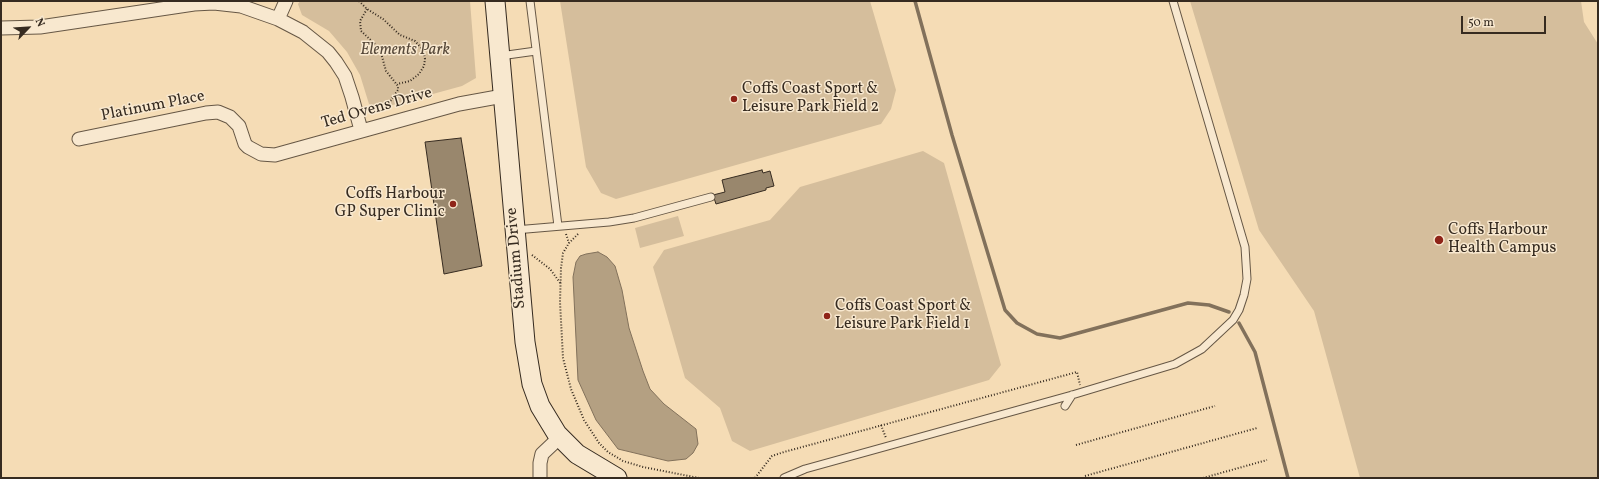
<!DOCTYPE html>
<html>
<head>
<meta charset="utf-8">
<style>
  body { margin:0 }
  #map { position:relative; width:1599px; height:479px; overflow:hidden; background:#f5dcb5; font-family:Vollkorn,serif }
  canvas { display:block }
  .frame { position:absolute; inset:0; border:2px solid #362b20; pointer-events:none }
  .north { position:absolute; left:8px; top:8px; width:40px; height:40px; -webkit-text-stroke:3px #f8e8cf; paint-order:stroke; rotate:65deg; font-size:11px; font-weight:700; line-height:16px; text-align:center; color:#362b20 }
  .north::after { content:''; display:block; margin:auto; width:14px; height:18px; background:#362b20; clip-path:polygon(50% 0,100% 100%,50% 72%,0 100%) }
  .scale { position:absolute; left:1461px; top:16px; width:85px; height:18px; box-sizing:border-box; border:2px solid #362b20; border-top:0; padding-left:5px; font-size:12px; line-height:14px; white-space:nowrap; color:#362b20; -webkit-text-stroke:3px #f8e8cf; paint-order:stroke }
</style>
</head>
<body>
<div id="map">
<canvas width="1599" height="479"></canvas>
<div class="frame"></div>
<div class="north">N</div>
<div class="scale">50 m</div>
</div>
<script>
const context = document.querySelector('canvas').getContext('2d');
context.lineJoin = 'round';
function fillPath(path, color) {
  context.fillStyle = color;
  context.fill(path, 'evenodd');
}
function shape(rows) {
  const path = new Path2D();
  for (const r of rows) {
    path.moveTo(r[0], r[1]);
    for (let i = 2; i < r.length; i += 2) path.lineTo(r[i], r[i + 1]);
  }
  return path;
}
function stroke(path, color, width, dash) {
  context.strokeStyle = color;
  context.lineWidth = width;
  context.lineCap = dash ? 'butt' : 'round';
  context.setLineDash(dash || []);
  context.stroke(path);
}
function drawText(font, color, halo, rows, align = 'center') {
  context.font = font + ' Vollkorn,serif';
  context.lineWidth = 3;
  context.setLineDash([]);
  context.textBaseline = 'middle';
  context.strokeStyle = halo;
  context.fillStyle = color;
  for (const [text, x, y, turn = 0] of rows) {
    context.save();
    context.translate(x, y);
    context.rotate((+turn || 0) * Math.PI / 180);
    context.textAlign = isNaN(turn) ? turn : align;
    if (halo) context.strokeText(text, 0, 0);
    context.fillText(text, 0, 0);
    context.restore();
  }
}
fillPath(shape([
  [300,1,470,1,476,78,462,86,378,109,369,104,360,75,347,52,329,31,302,15,298,4],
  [560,1,870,1,896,90,891,109,881,124,616,199,601,193,586,167],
  [1190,1,1581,1,1584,22,1598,44,1598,478,1360,478,1314,311,1259,230],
  [923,151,944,163,1001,365,989,380,750,451,732,441,720,408,685,378,653,267,664,250,770,220,800,187],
  [678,216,684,236,640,248,635,228]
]), '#d5be9c');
const water = shape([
  [598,252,607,257,615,266,622,290,629,328,643,371,650,389,664,404,696,429,698,444,693,453,686,459,668,461,618,449,596,420,578,380,573,277,576,262,580,256,586,254,598,252]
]);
fillPath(water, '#b4a082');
stroke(water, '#82715b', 1);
stroke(shape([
  [915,1,952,135,1005,310,1017,323,1037,334,1060,338,1188,303,1209,305,1229,312],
  [1239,323,1255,352,1288,478]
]), '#82715b', 3.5);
const building = shape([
  [461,138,482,266,444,274,425,142,461,138],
  [762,170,763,173,770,171,774,186,766,188,766,190,716,204,713,195,725,192,722,180,762,170]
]);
fillPath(building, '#99876d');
stroke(building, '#362b20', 1);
const service = shape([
  [530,1,558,226],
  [500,56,536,51],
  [515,230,609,222,634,218,711,197],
  [1065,406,1072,395],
  [784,478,805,469,1072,395,1175,364,1202,349,1233,320,1239,310,1244,295,1247,279,1245,247,1173,1]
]);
const minor = shape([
  [278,19,286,1],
  [1,28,40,27,194,4,214,3,241,6,278,19,303,32,328,52,336,62,345,76,352,97,361,130],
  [79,139,206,113,218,112,230,117,239,126,245,144,248,147,261,154,275,155,459,104,503,96],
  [540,478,540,463,542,454,560,437]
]);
const secondary = shape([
  [495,1,525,342,532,384,540,406,557,434,577,454,617,478]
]);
stroke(service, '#665745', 9);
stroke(minor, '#665745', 15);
stroke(secondary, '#362b20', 21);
stroke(shape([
  [359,1,367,9,383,19,400,35,415,41,423,50,425,59,424,66,419,74,410,81,397,84],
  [367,9,360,21,361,31,376,45,381,53,386,71,398,86,398,90,389,103,389,111],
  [566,234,569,243],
  [578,234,569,243,563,253,561,268,560,302,563,358,571,389,584,420,599,443,608,452,623,461,643,467,699,478],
  [532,255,550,269,561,284],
  [881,425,886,438],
  [1076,445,1215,406],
  [1085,476,1257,428],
  [755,478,772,456,784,452,1077,372,1080,385],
  [1203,478,1267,460]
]), '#362b20', 2, [1, 2]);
stroke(service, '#f8e8cf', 7);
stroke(minor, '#f8e8cf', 13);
stroke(secondary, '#f8e8cf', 19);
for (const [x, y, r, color] of [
  [734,99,4,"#8f2418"],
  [453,204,4,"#8f2418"],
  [1439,240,5,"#8f2418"],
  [827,316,4,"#8f2418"]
]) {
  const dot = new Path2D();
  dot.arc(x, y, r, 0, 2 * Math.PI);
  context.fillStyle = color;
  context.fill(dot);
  stroke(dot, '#f8e8cf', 1.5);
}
drawText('italic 16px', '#564839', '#f8e8cf', [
  ["Elements Park",405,51]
]);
drawText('16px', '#362b20', '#f8e8cf', [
  ["Coffs Coast Sport &",742,90],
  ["Leisure Park Field 2",742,108],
  ["Coffs Harbour",445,195,"right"],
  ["GP Super Clinic",445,213,"right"],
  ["Coffs Harbour",1448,231],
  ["Health Campus",1448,249],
  ["Coffs Coast Sport &",835,307],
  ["Leisure Park Field 1",835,325]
], 'left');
drawText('16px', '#362b20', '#f8e8cf', [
  ["Platinum Place",153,107,-11],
  ["Ted Ovens Drive",377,109,-16],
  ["Stadium Drive",517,258,-95]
]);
</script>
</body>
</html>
